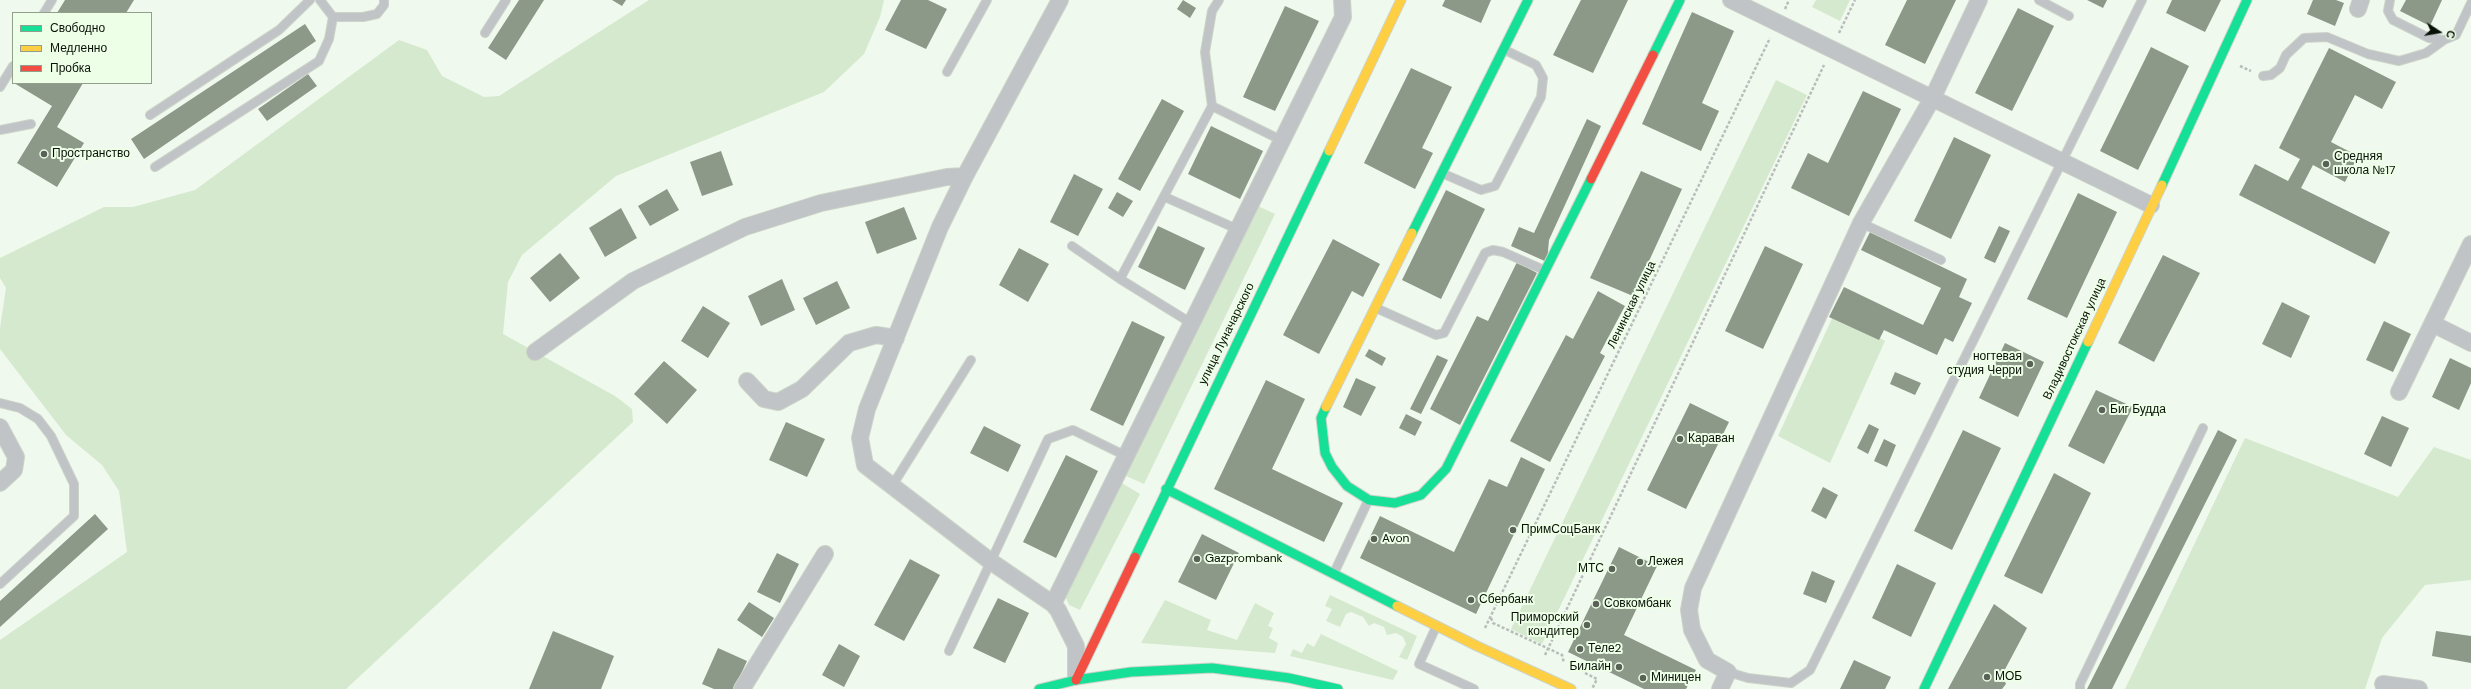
<!DOCTYPE html>
<html>
<head>
<meta charset="utf-8">
<style>
  body { margin:0 }
  #map { position:relative; width:2471px; height:689px; overflow:hidden; background:#f0f9ed; font-family:"DM Sans",sans-serif }
  canvas { display:block }
  .legend { position:absolute; left:12px; top:12px; width:140px; height:72px; box-sizing:border-box; background:#edffe7; border:1px solid #929f8d; margin:0; padding:5px 7px; list-style:none; font-size:12px; color:#091007 }
  .legend li { display:flex; align-items:center; gap:8px; height:20px }
  .legend b { width:20px; border:1px solid #929f8d }
  .north { position:absolute; left:2419px; top:12px; width:40px; height:40px; -webkit-text-stroke:3px #edffe7; paint-order:stroke; rotate:102deg; font-size:11px; font-weight:700; line-height:16px; text-align:center; color:#091007 }
  .north::after { content:''; display:block; margin:auto; width:14px; height:18px; background:#091007; clip-path:polygon(50% 0,100% 100%,50% 72%,0 100%) }
</style>
</head>
<body>
<div id="map">
<canvas width="2471" height="689"></canvas>
<ul class="legend">
<li><b style="height:5px;background:#16e098"></b>Свободно</li>
<li><b style="height:5px;background:#ffcf43"></b>Медленно</li>
<li><b style="height:5px;background:#f24e42"></b>Пробка</li>
</ul>
<div class="north">С</div>
</div>
<script>
const context = document.querySelector('canvas').getContext('2d');
context.lineJoin = 'round';
function fillPath(path, color) {
  context.fillStyle = color;
  context.fill(path, 'evenodd');
}
function shape(rows) {
  const path = new Path2D();
  for (const r of rows) {
    path.moveTo(r[0], r[1]);
    for (let i = 2; i < r.length; i += 2) path.lineTo(r[i], r[i + 1]);
  }
  return path;
}
function stroke(path, color, width, dash) {
  context.strokeStyle = color;
  context.lineWidth = width;
  context.lineCap = dash ? 'butt' : 'round';
  context.setLineDash(dash || []);
  context.stroke(path);
}
function drawText(font, color, halo, rows, align = 'center') {
  context.font = font + ' "DM Sans",sans-serif';
  context.lineWidth = 4;
  context.setLineDash([]);
  context.textBaseline = 'middle';
  context.strokeStyle = halo;
  context.fillStyle = color;
  for (const [text, x, y, turn = 0] of rows) {
    context.save();
    context.translate(x, y);
    context.rotate((+turn || 0) * Math.PI / 180);
    context.textAlign = isNaN(turn) ? turn : align;
    if (halo) context.strokeText(text, 0, 0);
    context.fillText(text, 0, 0);
    context.restore();
  }
}
fillPath(shape([
  [649,0,884,0,880,17,864,54,824,92,616,176,522,255,508,282,503,334,615,396,632,409,633,422,346,689,0,689,0,640,127,552,119,491,102,465,66,435,0,349,0,328,6,288,0,278,0,258,104,207,133,207,195,190,399,40,427,50,442,76,484,97,499,96],
  [1816,0,1850,0,1840,21,1812,7],
  [1776,80,1807,95,1542,644,1511,629],
  [1256,205,1275,214,1144,484,1124,475],
  [1835,312,1885,341,1830,463,1778,436],
  [2245,438,2398,497,2434,447,2471,460,2471,580,2425,585,2382,638,2365,689,2125,689],
  [1120,482,1140,494,1080,610,1069,605,1065,596],
  [1330,595,1417,636,1407,660,1399,657,1406,644,1403,637,1396,633,1387,635,1384,627,1374,623,1369,626,1363,617,1351,612,1346,614,1340,627,1326,621,1332,609,1325,606],
  [1165,600,1211,620,1207,630,1237,640,1255,603,1274,613,1268,626,1273,628,1269,638,1278,643,1275,653,1141,643],
  [1321,634,1398,671,1393,680,1290,656,1293,649,1302,653,1307,643,1314,647]
]), '#d5e9ce');
fillPath(shape([
  [65,0,134,0,126,13,57,13],
  [519,0,544,0,506,60,488,48],
  [612,0,626,0,622,6],
  [901,0,928,0,947,9,926,49,885,30],
  [1183,0,1196,8,1190,18,1177,9],
  [1445,0,1491,0,1481,23,1442,6],
  [1581,0,1628,0,1593,73,1553,55],
  [1907,0,1956,0,1925,64,1885,45],
  [2087,0,2107,0,2103,8],
  [2172,0,2221,0,2205,32,2166,13],
  [2313,0,2336,0,2344,3,2335,26,2307,14],
  [2406,0,2442,0,2430,26,2400,11],
  [1285,6,1319,21,1275,111,1243,97],
  [2018,8,2054,26,2012,111,1975,93],
  [1692,12,1734,31,1702,103,1719,111,1701,151,1642,124],
  [305,24,316,41,144,159,131,139],
  [2151,47,2189,66,2138,170,2100,151],
  [2329,48,2396,82,2382,109,2355,95,2331,142,2358,156,2345,182,2313,165,2301,188,2390,232,2375,264,2239,195,2255,164,2288,181,2300,159,2279,148],
  [1411,68,1452,87,1422,148,1433,153,1415,189,1364,163],
  [308,74,317,86,267,121,258,109],
  [14,83,83,83,57,127,84,143,57,187,17,163,52,106],
  [1863,91,1901,109,1849,216,1791,188,1808,153,1828,163],
  [1162,99,1184,111,1140,191,1118,179],
  [1587,119,1601,126,1549,240,1547,262,1511,246,1519,227,1534,233],
  [1211,126,1263,151,1240,199,1188,174],
  [1954,137,1991,155,1951,239,1914,221],
  [721,151,733,185,702,196,690,162],
  [1641,171,1682,189,1633,296,1590,278],
  [1074,174,1103,189,1078,236,1050,222],
  [667,189,679,210,650,226,638,206],
  [1446,190,1485,209,1441,299,1402,280],
  [1117,192,1133,201,1123,217,1108,208],
  [2078,193,2117,212,2067,318,2027,299],
  [904,207,917,239,877,254,865,222],
  [621,208,637,238,605,257,589,228],
  [1158,226,1205,248,1185,290,1138,267],
  [1999,226,2010,231,1995,263,1984,258],
  [1870,232,1967,279,1959,297,1972,303,1953,342,1945,338,1937,355,1884,330,1879,340,1829,317,1844,287,1923,325,1941,288,1861,250],
  [1333,239,1380,264,1363,297,1352,291,1319,354,1283,335],
  [1765,246,1803,264,1763,349,1725,331],
  [1019,248,1049,264,1028,302,999,285],
  [560,253,580,278,550,302,530,278],
  [2163,255,2200,273,2154,362,2118,343],
  [1517,262,1537,273,1460,425,1430,409,1477,316,1488,321],
  [782,279,795,310,761,326,748,296],
  [837,281,850,308,816,325,803,298],
  [1598,291,1625,306,1600,353,1605,356,1550,462,1510,441,1566,335,1573,339],
  [2282,302,2310,316,2291,358,2262,344],
  [703,306,730,323,708,358,681,341],
  [1132,321,1165,337,1123,426,1090,410],
  [2384,321,2411,334,2393,372,2366,360],
  [2005,343,2044,362,2018,417,1979,398],
  [1369,349,1386,358,1382,366,1365,356],
  [1437,355,1448,360,1421,414,1410,409],
  [2450,358,2471,368,2471,383,2459,410,2432,397],
  [664,361,697,390,667,424,634,394],
  [1895,372,1921,383,1915,395,1890,384],
  [1356,378,1376,387,1361,416,1343,407],
  [1266,380,1305,399,1272,469,1343,503,1324,542,1214,489],
  [2096,390,2133,407,2104,464,2068,446],
  [1690,403,1729,422,1686,509,1647,490],
  [1406,414,1422,422,1415,436,1399,428],
  [2382,416,2409,428,2391,467,2364,454],
  [786,422,825,439,807,477,769,460],
  [1869,424,1879,429,1868,454,1857,448],
  [984,426,1021,445,1008,472,970,453],
  [1963,430,2001,448,1952,550,1914,531],
  [2218,430,2237,440,2112,689,2087,689],
  [1884,439,1896,445,1887,467,1874,461],
  [1066,455,1098,471,1056,558,1023,542],
  [1521,457,1545,469,1476,614,1360,558,1380,516,1454,552,1489,479,1507,487],
  [2054,473,2091,493,2042,594,2004,576],
  [1823,487,1838,495,1826,519,1811,511],
  [95,514,108,529,0,627,0,601],
  [1202,534,1239,553,1216,600,1178,582],
  [1619,547,1657,566,1624,635,1696,670,1686,689,1644,689,1568,652],
  [777,553,799,564,780,603,757,592],
  [910,559,940,575,904,641,874,625],
  [1897,564,1936,583,1911,637,1872,618],
  [1812,571,1835,581,1826,603,1803,594],
  [998,598,1029,613,1005,663,973,648],
  [749,602,774,618,762,637,737,620],
  [1994,604,2027,628,2002,675,2006,684,2002,689,1948,689],
  [553,631,614,656,601,689,529,689],
  [2436,631,2471,636,2471,663,2432,656],
  [839,644,860,656,844,687,822,675],
  [718,648,747,661,734,689,714,689,702,684],
  [1854,660,1891,677,1885,689,1840,689]
]), '#8c9888');
const lane = shape([
  [320,0,333,17,363,17,377,14,384,5,384,0],
  [2039,0,2069,16],
  [2390,0,2388,11,2393,20,2429,38,2444,40,2456,35,2471,3],
  [44,13,52,0],
  [485,33,506,0],
  [947,72,987,0],
  [2263,76,2271,75,2280,68,2286,55,2304,38,2327,37,2368,54,2399,61,2426,53,2444,40],
  [0,87,13,66],
  [1212,106,1283,141],
  [150,115,279,30,310,0],
  [0,130,31,124],
  [155,167,319,61,329,39,333,17],
  [1444,174,1481,190,1495,186,1541,97,1543,78,1536,65,1505,50],
  [1165,197,1237,229],
  [1861,223,1941,260],
  [1072,246,1120,279,1191,323],
  [1120,279,1212,106,1205,52,1212,11,1219,0],
  [1376,308,1436,335,1444,333,1485,253,1493,250,1503,252,1544,270],
  [0,403,20,408,38,419,51,436,74,484,74,516,0,584],
  [892,486,971,360],
  [1334,573,1368,501],
  [1436,627,1419,664,1474,689],
  [949,651,1048,439,1073,430,1126,456],
  [1728,672,1748,678,1791,683,1810,670,2142,0],
  [2080,689,2080,684,2203,428]
]);
const street = shape([
  [1060,0,965,176,940,227,867,409,860,438,865,465,990,561,1053,604,1058,610,1076,646,1076,676],
  [1731,0,2151,205],
  [2358,9,2361,0],
  [2433,324,2471,343],
  [535,352,633,281,745,227,821,203,947,177,965,176],
  [747,381,764,399,778,402,802,389,849,343,876,335,896,338],
  [2399,392,2471,244],
  [0,427,16,457,14,470,0,483],
  [1053,604,1343,17,1342,0],
  [2383,684,2419,689],
  [742,689,825,554],
  [1720,689,1728,672,1707,660,1692,630,1689,610,1693,588,1861,223,1933,97,1979,0]
]);
const fast = shape([
  [1653,55,1680,0],
  [2162,185,2247,0],
  [1412,233,1528,0],
  [1326,407,1321,418,1325,453,1332,467,1347,486,1369,500,1395,503,1421,495,1446,469,1591,179],
  [1166,489,1397,606],
  [1135,557,1329,151],
  [1039,689,1076,680,1131,672,1212,668,1289,678,1338,689],
  [1924,689,2088,342]
]);
const slow = shape([
  [1329,151,1401,0],
  [2088,342,2162,185],
  [1326,407,1412,233],
  [1397,606,1477,646,1571,689]
]);
const jam = shape([
  [1591,179,1653,55],
  [1076,680,1135,557]
]);
stroke(lane, '#ccd3c9', 10);
stroke(street, '#ccd3c9', 18);
stroke(fast, '#ccd3c9', 11);
stroke(slow, '#ccd3c9', 11);
stroke(jam, '#ccd3c9', 11);
stroke(shape([
  [1785,9,1789,0],
  [1839,33,1855,0],
  [2240,66,2251,71],
  [1491,618,1493,623,1562,655,1564,663],
  [1485,628,1770,38],
  [1545,655,1824,65],
  [1585,673,1597,679,1592,689]
]), '#b9bdbb', 2.5, [3, 2]);
stroke(lane, '#c0c4c6', 8);
stroke(street, '#c0c4c6', 16);
stroke(fast, '#16e098', 9);
stroke(slow, '#ffcf43', 9);
stroke(jam, '#f24e42', 9);
for (const [x, y, r, color] of [
  [44,154,4,"#5a6258"],
  [2326,164,4,"#5a6258"],
  [2030,364,4,"#5a6258"],
  [2102,410,4,"#5a6258"],
  [1680,439,4,"#5a6258"],
  [1513,530,4,"#5a6258"],
  [1374,539,4,"#5a6258"],
  [1197,559,4,"#5a6258"],
  [1640,562,4,"#5a6258"],
  [1612,569,4,"#5a6258"],
  [1471,600,4,"#5a6258"],
  [1596,604,4,"#5a6258"],
  [1587,625,4,"#5a6258"],
  [1580,649,4,"#5a6258"],
  [1619,667,4,"#5a6258"],
  [1987,677,4,"#5a6258"],
  [1643,678,4,"#5a6258"]
]) {
  const dot = new Path2D();
  dot.arc(x, y, r, 0, 2 * Math.PI);
  context.fillStyle = color;
  context.fill(dot);
  stroke(dot, '#edffe7', 1.5);
}
drawText('12px', '#091007', '#edffe7', [
  ["Пространство",52,154],
  ["Средняя",2334,157],
  ["школа №17",2334,171],
  ["ногтевая",2022,357,"right"],
  ["студия Черри",2022,371,"right"],
  ["Биг Будда",2110,410],
  ["Караван",1688,439],
  ["ПримСоцБанк",1521,530],
  ["Avon",1382,539],
  ["Gazprombank",1205,559],
  ["Лежея",1648,562],
  ["МТС",1604,569,"right"],
  ["Сбербанк",1479,600],
  ["Совкомбанк",1604,604],
  ["Приморский",1579,618,"right"],
  ["кондитер",1579,632,"right"],
  ["Теле2",1588,649],
  ["Билайн",1611,667,"right"],
  ["МОБ",1995,677],
  ["Миницен",1651,678]
], 'left');
drawText('12px', '#091007', '#edffe7', [
  ["Ленинская улица",1632,305,-64],
  ["улица Луначарского",1227,334,-64],
  ["Владивостокская улица",2075,339,-65]
]);
</script>
</body>
</html>
